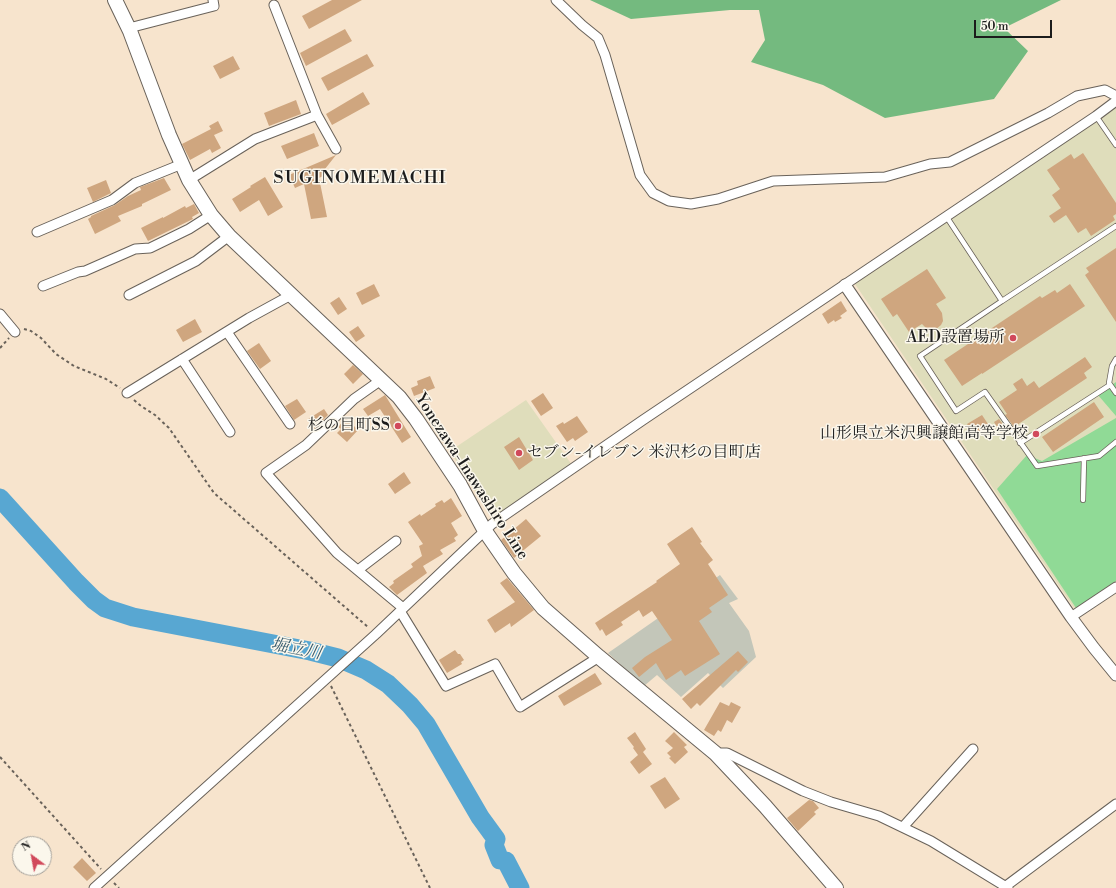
<!DOCTYPE html>
<html>
<head>
<meta charset="utf-8">
<style>
  body { margin:0 }
  #map { position:relative; width:1116px; height:888px; overflow:hidden; background:#f7e4cd; font-family:"Libre Bodoni",serif }
  canvas { display:block }
  .north { position:absolute; left:12px; top:836px; width:40px; height:40px; box-sizing:border-box; background:#fbf7ec; border:1px solid #a29f99; border-radius:50%; rotate:328deg; font-size:11px; font-weight:700; line-height:16px; text-align:center; color:#1c1c1c }
  .north::after { content:''; display:block; margin:auto; width:14px; height:18px; background:#d1495b; clip-path:polygon(50% 0,100% 100%,50% 72%,0 100%) }
  .scale { position:absolute; left:974px; top:20px; width:78px; height:18px; box-sizing:border-box; border:2px solid #1c1c1c; border-top:0; padding-left:5px; font-size:12px; line-height:14px; white-space:nowrap; color:#1c1c1c; -webkit-text-stroke:3px #fbf7ec; paint-order:stroke }
</style>
</head>
<body>
<div id="map">
<canvas width="1116" height="888"></canvas>
<div class="north">N</div>
<div class="scale">50 m</div>
</div>
<script>
const context = document.querySelector('canvas').getContext('2d');
context.lineJoin = 'round';
function fillPath(path, color) {
  context.fillStyle = color;
  context.fill(path, 'evenodd');
}
function shape(rows) {
  const path = new Path2D();
  for (const r of rows) {
    path.moveTo(r[0], r[1]);
    for (let i = 2; i < r.length; i += 2) path.lineTo(r[i], r[i + 1]);
  }
  return path;
}
function stroke(path, color, width, dash) {
  context.strokeStyle = color;
  context.lineWidth = width;
  context.lineCap = dash ? 'butt' : 'round';
  context.setLineDash(dash || []);
  context.stroke(path);
}
function drawText(font, color, halo, rows, align = 'center') {
  context.font = font + ' "Libre Bodoni","Noto Serif JP",serif';
  context.lineWidth = 3;
  context.setLineDash([]);
  context.textBaseline = 'middle';
  context.strokeStyle = halo;
  context.fillStyle = color;
  for (const [text, x, y, turn = 0] of rows) {
    context.save();
    context.translate(x, y);
    context.rotate((+turn || 0) * Math.PI / 180);
    context.textAlign = isNaN(turn) ? turn : align;
    if (halo) context.strokeText(text, 0, 0);
    context.fillText(text, 0, 0);
    context.restore();
  }
}
fillPath(shape([
  [1116,108,1116,584,1076,611,855,284],
  [526,400,572,465,496,515,489,514,450,451]
]), '#dfddbb');
fillPath(shape([
  [720,575,738,599,729,603,749,631,756,657,723,688,708,673,681,697,657,675,644,686,608,653]
]), '#c3c6b9');
fillPath(shape([
  [1116,382,1116,416,1098,395],
  [1116,418,1116,581,1076,608,997,489,1027,455,1042,461]
]), '#90da96');
fillPath(shape([
  [590,0,1061,0,1004,28,1028,51,994,99,885,118,823,85,751,62,765,40,759,10,730,10,631,19]
]), '#74ba7f');
stroke(shape([
  [0,498,76,582,94,600,105,608,133,617,310,651,338,658,366,670,388,684,410,705,426,724,480,817,496,839,494,845,500,860,506,861,520,888]
]), '#58a7d2', 19);
fillPath(shape([
  [332,0,362,0,309,29,302,16],
  [345,29,352,41,306,66,300,53],
  [367,54,374,66,328,91,321,78],
  [233,56,240,69,220,79,213,66],
  [363,92,370,104,332,125,326,114],
  [296,100,301,114,269,126,264,113],
  [218,121,223,131,214,135,221,148,212,153,210,149,190,160,182,144,211,129,209,126],
  [314,133,319,146,287,159,281,146],
  [1083,153,1116,203,1116,214,1113,216,1115,220,1091,236,1086,228,1078,233,1066,215,1054,223,1049,216,1061,208,1052,195,1060,189,1047,170,1071,154,1074,159],
  [336,155,325,169,327,174,319,178,327,217,311,219,304,184,295,188,289,175],
  [265,177,283,207,268,216,259,200,240,212,232,199,251,187,250,186],
  [164,178,171,190,142,204,142,206,118,216,121,221,95,234,88,219,91,217,91,216,115,205,128,196,141,190,140,187],
  [106,180,111,193,93,202,87,188],
  [194,204,199,213,192,217,193,219,148,241,141,228,163,217,163,218,185,206,186,208],
  [1116,248,1116,322,1085,275,1089,272,1086,268],
  [927,269,946,298,936,304,942,313,943,321,941,325,935,330,926,328,922,324,909,332,897,314,893,317,881,299],
  [374,284,380,296,362,305,356,293],
  [1070,284,1085,306,982,374,982,373,962,386,944,360,1040,296,1042,298,1055,290,1057,293],
  [339,297,347,309,338,315,330,303],
  [841,301,847,311,840,316,842,318,835,322,834,320,828,324,822,314],
  [195,319,202,332,183,342,176,330],
  [358,326,365,336,356,342,349,332],
  [259,343,271,361,260,369,247,351],
  [1085,357,1092,367,1084,373,1087,378,1014,427,1005,415,1007,414,999,402,1017,390,1013,384,1022,378,1027,386,1034,381,1039,388],
  [353,365,363,374,353,384,344,374],
  [430,376,435,388,414,396,411,388,418,385,417,381],
  [543,393,553,408,541,416,531,401],
  [385,395,411,437,402,443,380,409,368,416,363,409],
  [297,399,306,412,294,420,285,406],
  [1094,402,1104,417,1053,452,1042,437],
  [324,409,328,415,314,429,308,419],
  [982,415,990,427,975,437,967,424],
  [577,416,588,432,575,441,573,438,567,442,556,426,563,422,564,424],
  [346,418,358,430,347,442,337,433,341,429,338,427],
  [999,419,1008,431,1002,435,994,422],
  [519,437,533,460,519,470,504,447],
  [404,472,411,483,395,494,388,484],
  [451,498,462,516,451,523,458,535,454,538,456,541,440,550,443,554,423,566,427,573,397,595,389,587,394,583,393,581,413,567,411,564,422,556,419,546,423,544,408,522,420,514,421,516,436,506,435,504,442,500,444,503],
  [526,519,541,536,514,558,501,540],
  [692,527,702,542,700,543,713,560,708,564,728,595,709,608,712,612,699,621,720,654,685,676,681,670,666,680,656,663,639,677,632,668,645,657,672,640,652,611,643,617,639,610,621,622,623,625,606,636,602,629,600,631,595,623,657,582,656,581,680,564,667,544],
  [507,578,534,610,511,627,510,623,495,633,487,620,515,602,500,583],
  [455,650,458,654,460,654,464,660,461,662,462,664,447,673,439,660],
  [738,651,748,662,738,672,736,670,700,706,697,703,691,709,682,699],
  [595,673,602,684,564,706,558,696],
  [720,702,729,706,731,702,741,707,732,723,727,720,721,732,718,730,714,736,704,730],
  [635,732,646,749,643,752,652,764,639,774,630,762,638,755,633,748,634,747,627,738],
  [674,732,687,745,684,747,688,752,675,764,669,758,671,757,667,753,673,748,665,741],
  [665,777,680,799,665,809,650,786],
  [809,800,813,801,819,808,814,812,816,814,798,831,787,818],
  [82,858,96,873,87,881,73,867]
]), '#cfa67f');
const service = shape([
  [1096,116,1116,145],
  [946,216,1002,301,1116,226],
  [1002,301,920,356,956,411,985,392,1037,466,1099,456,1116,442],
  [1116,359,1112,366,1109,383,1116,393],
  [1020,443,1110,385],
  [1083,500,1084,458]
]);
const minor = shape([
  [556,0,582,25,598,38,605,55,640,175,653,193,669,201,691,204,718,199,773,181,885,177,930,164,950,162,1048,113,1077,96,1105,90,1116,96],
  [274,5,317,115,336,149],
  [129,28,214,6,213,0],
  [189,180,255,139,317,115],
  [37,232,112,200,135,183,182,164],
  [43,286,78,272,85,271,135,249,150,248,189,229,211,215],
  [129,295,196,261,229,236],
  [0,314,15,332],
  [227,332,290,424],
  [182,359,230,432],
  [381,380,354,399,306,445,266,473,337,553,403,608],
  [127,393,249,318,291,295],
  [358,570,396,541],
  [400,611,446,686,495,664,520,707,599,657],
  [1071,617,1116,587],
  [715,753,727,753,803,791,831,802,879,816,931,841,1008,888],
  [903,827,973,749],
  [1006,886,1116,804],
  [94,888,376,634,492,524,643,420,1096,116,1116,101]
]);
const tertiary = shape([
  [845,285,1071,617,1094,648,1116,675]
]);
const primary = shape([
  [115,0,130,31,169,135,189,180,211,215,229,236,399,397,416,419,460,485,485,531,514,573,543,608,599,657,715,753,765,806,836,888]
]);
stroke(service, '#69625a', 6);
stroke(minor, '#69625a', 11);
stroke(tertiary, '#69625a', 13);
stroke(primary, '#69625a', 16);
stroke(shape([
  [24,329,31,331,41,338,56,354,74,366,106,379,120,388],
  [0,348,9,338],
  [134,400,141,406,155,415,169,428,214,493,369,628],
  [331,686,430,888],
  [0,757,101,869],
  [114,883,119,888]
]), '#69625a', 2, [3, 3]);
stroke(service, '#fff', 4.5);
stroke(minor, '#fff', 9);
stroke(tertiary, '#fff', 11);
stroke(primary, '#fff', 14);
for (const [x, y, r, color] of [
  [1013,338,4,"#d1495b"],
  [398,426,4,"#d1495b"],
  [1036,434,4,"#d1495b"],
  [519,453,4,"#d1495b"]
]) {
  const dot = new Path2D();
  dot.arc(x, y, r, 0, 2 * Math.PI);
  context.fillStyle = color;
  context.fill(dot);
  stroke(dot, '#fbf7ec', 1.5);
}
drawText('16px', '#1c1c1c', '#fbf7ec', [
  ["AED設置場所",1005,338],
  ["杉の目町SS",390,426],
  ["山形県立米沢興譲館高等学校",1028,434],
  ["セブン-イレブン 米沢杉の目町店",527,453,"left"]
], 'right');
drawText('16px', '#1c1c1c', '#fbf7ec', [
  ["Yonezawa-Inawashiro Line",471,477,57]
]);
drawText('italic 17px', '#375b6e', '#fbf7ec', [
  ["堀立川",296,650,11]
]);
context.letterSpacing = '1px';
drawText('18px', '#1c1c1c', '#fbf7ec', [
  ["SUGINOMEMACHI",360,179]
]);
context.letterSpacing = '0px';
</script>
</body>
</html>
